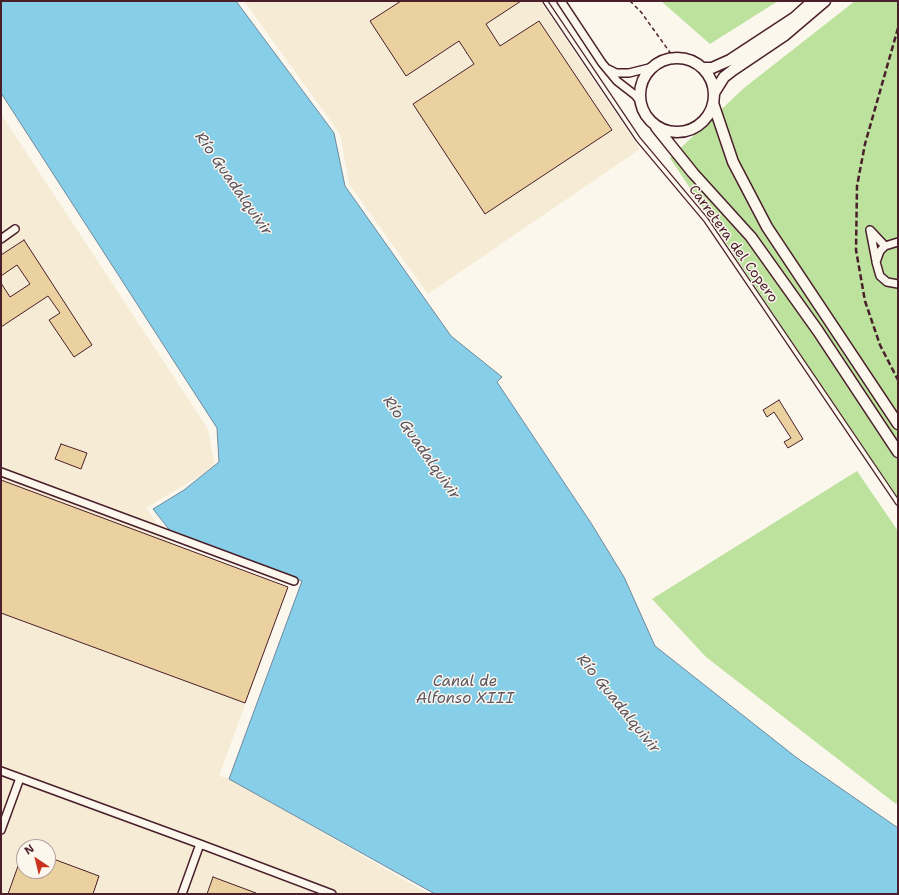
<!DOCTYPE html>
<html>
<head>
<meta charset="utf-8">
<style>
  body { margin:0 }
  #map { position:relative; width:899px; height:895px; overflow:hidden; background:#fbf7ec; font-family:"Shantell Sans",sans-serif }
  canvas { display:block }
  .frame { position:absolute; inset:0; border:2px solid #4a1f2b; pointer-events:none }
  .north { position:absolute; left:16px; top:839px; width:40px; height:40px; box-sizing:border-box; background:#fbf7ec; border:1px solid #b4a19f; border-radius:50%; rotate:325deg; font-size:11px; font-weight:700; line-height:16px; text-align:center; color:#4a1f2b }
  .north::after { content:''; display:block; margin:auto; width:14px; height:18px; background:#c8321e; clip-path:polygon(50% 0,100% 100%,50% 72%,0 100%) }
</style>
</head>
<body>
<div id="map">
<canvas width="899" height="895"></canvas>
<div class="frame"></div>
<div class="north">N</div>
</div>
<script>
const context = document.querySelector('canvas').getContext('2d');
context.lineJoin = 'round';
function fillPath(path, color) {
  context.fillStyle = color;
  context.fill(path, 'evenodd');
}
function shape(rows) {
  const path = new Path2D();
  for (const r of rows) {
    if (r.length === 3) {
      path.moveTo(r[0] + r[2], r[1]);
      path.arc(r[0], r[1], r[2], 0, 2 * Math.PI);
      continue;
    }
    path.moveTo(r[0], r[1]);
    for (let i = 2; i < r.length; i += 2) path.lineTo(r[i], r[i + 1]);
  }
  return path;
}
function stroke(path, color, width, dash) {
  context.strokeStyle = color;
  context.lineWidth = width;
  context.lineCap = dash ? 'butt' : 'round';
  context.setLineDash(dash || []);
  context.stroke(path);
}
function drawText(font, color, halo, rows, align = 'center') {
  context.font = font + ' "Shantell Sans",sans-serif';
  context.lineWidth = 3;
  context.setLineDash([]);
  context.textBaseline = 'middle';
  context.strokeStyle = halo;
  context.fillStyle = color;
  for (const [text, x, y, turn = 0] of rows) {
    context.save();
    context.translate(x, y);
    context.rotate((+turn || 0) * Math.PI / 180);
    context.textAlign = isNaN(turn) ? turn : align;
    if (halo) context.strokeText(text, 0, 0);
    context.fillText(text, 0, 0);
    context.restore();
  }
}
fillPath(shape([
  [244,1,540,1,640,149,428,294,349,184,340,134],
  [1,114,208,429,215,467,146,508,172,544,288,587,219,776,228,778,429,894,1,894],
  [24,847,48,847,48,871,24,871]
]), '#f6ecd5');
fillPath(shape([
  [661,1,778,1,710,44],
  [855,1,898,1,898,502,670,158,744,88],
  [857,471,898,531,898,801,896,804,706,657,652,599]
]), '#bce29d');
const water = shape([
  [1,1,236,1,334,133,345,186,451,336,502,377,497,382,591,523,624,577,655,646,797,758,898,828,898,894,435,894,229,779,302,581,230,555,179,542,153,509,184,490,219,462,217,428,1,93,1,1]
]);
fillPath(water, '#87cee8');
stroke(water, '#6f889c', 1);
const building = shape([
  [401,1,521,1,486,24,500,46,539,21,612,130,485,214,413,104,474,64,459,41,406,76,370,21,401,1],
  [24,240,92,345,74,357,49,320,60,313,48,296,1,327,1,283,10,297,30,284,17,265,1,276,1,255,24,240],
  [779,400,803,439,788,448,784,442,791,438,774,412,767,417,763,410,779,400],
  [61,444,87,453,81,469,55,459,61,444],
  [1,480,288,587,245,703,1,613,1,480],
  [23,852,24,871,48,871,48,857,99,876,93,894,8,894,23,852],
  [213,877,256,893,256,894,207,894,213,877]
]);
fillPath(building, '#ebd1a0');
stroke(building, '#4a1f2b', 1);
const lane = shape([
  [545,1,638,139,706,220,898,503]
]);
const street = shape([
  [561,1,602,63,617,81,635,95,640,101],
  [608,69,616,73,629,73,653,67],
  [1,239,15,229],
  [898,242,885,246,880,251,876,262,880,276,887,282,898,284],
  [876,261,870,230,885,246],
  [1,472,294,581],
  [1,771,200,844,332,894],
  [1,830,20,778],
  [182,894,200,844]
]);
const secondary = shape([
  [677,95,37],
  [703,68,712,68,730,60,794,18,813,1],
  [714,93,724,77,733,70,785,35,825,1],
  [713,103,733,162,767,227,898,424],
  [656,127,693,173,751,237,818,331,898,452]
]);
stroke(lane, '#4a1f2b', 6);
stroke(street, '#4a1f2b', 10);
stroke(secondary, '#4a1f2b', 13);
stroke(shape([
  [630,1,641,12,674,58]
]), '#4a1f2b', 1.5, [4, 3]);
stroke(lane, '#fbf7ec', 3.5);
stroke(street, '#fbf7ec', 7);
stroke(secondary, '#fbf7ec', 10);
stroke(shape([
  [898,28,865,144,857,186,856,250,865,301,880,345,898,380]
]), '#4a1f2b', 2.5, [6, 3]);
drawText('14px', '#4a1f2b', '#fbf7ec', [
  ["Carretera del Copero",733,244,54]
]);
drawText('italic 15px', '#5c5464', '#fbf7ec', [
  ["Río Guadalquivir",233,184,55],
  ["Río Guadalquivir",421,448,55],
  ["Canal de",465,682],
  ["Alfonso XIII",465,699],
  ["Río Guadalquivir",618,704,51]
]);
</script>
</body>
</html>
